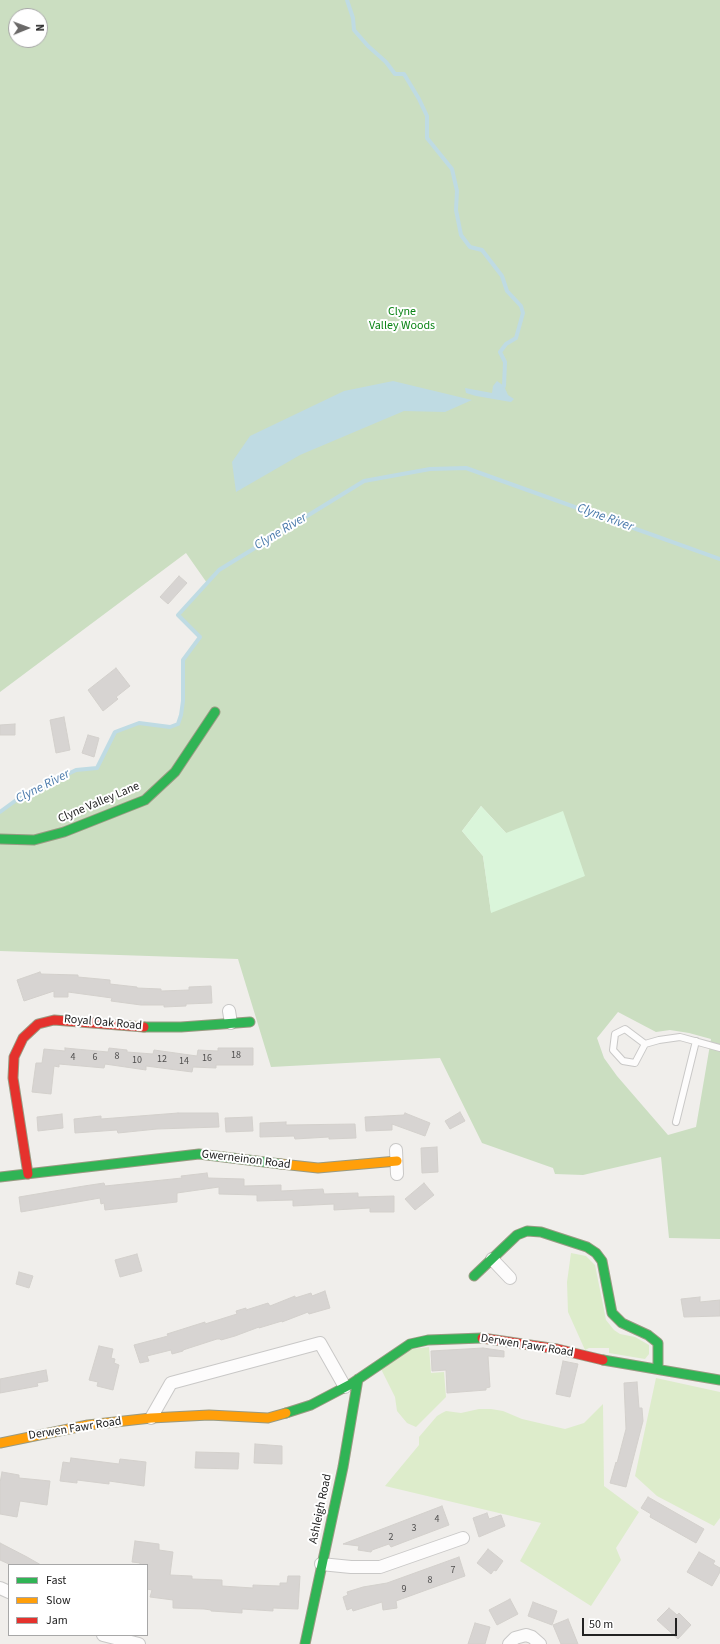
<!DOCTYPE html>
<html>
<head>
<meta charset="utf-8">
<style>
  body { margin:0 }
  #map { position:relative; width:720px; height:1644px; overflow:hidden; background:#f0eeeb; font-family:"Source Sans 3",sans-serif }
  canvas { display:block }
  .legend { position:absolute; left:8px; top:1564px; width:140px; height:72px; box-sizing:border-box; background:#fff; border:1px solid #a7a7a7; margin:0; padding:5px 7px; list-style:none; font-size:12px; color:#222 }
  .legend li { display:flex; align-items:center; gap:8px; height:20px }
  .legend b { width:20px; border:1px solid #a7a7a7 }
  .north { position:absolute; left:8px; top:8px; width:40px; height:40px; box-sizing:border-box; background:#fff; border:1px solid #a7a7a7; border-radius:50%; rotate:89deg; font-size:11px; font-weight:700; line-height:16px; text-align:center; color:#222 }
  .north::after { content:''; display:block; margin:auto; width:14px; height:18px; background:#6a6968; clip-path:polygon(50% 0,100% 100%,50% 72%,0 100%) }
  .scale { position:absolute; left:582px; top:1618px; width:95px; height:18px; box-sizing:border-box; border:2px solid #222; border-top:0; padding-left:5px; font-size:12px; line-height:14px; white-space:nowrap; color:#222; -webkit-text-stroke:3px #fff; paint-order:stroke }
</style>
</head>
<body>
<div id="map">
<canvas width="720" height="1644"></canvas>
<ul class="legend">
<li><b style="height:5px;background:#30b455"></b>Fast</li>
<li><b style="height:5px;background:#ff9f0a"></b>Slow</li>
<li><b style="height:5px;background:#e5322d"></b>Jam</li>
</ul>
<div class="north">N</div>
<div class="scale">50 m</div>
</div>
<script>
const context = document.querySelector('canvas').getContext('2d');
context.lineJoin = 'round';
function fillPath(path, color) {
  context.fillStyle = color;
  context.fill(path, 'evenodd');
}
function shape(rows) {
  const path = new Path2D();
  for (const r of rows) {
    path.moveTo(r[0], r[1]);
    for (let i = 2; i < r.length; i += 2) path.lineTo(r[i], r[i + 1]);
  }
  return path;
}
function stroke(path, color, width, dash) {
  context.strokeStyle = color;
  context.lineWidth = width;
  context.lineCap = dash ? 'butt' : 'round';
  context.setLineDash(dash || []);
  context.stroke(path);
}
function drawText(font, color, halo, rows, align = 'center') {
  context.font = font + ' "Source Sans 3",sans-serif';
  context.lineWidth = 4;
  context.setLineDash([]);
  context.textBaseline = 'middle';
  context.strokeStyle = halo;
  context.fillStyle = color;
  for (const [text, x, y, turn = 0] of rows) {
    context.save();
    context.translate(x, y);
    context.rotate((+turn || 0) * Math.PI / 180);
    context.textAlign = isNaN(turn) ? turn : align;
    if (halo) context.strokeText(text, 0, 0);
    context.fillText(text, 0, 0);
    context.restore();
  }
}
fillPath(shape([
  [571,1253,586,1256,595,1265,606,1320,614,1330,620,1334,635,1337,649,1345,649,1354,645,1359,609,1353,609,1348,589,1348,585,1350,568,1312,567,1282],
  [429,1347,431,1373,444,1372,446,1397,416,1427,407,1423,397,1411,395,1397,381,1369,411,1349],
  [656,1378,720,1392,720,1518,714,1526,657,1496,635,1476],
  [603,1404,604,1486,639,1512,616,1548,621,1560,591,1606,520,1561,541,1523,385,1486,419,1445,419,1437,437,1416,442,1413,446,1411,461,1413,479,1409,491,1409,503,1411,522,1419,565,1429,584,1423]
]), '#ddeccb');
fillPath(shape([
  [0,0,720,0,720,1239,669,1238,661,1157,583,1175,555,1174,553,1168,482,1143,440,1058,271,1067,238,959,0,951,0,812,19,798,76,770,97,768,115,732,139,723,170,727,178,724,181,715,183,701,183,660,200,637,178,615,207,583,186,553,0,692],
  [16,16,40,16,40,40,16,40],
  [481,806,506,833,491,912,483,856,462,831],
  [618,1012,656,1032,670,1030,689,1033,711,1039,696,1127,668,1135,617,1076,604,1058,597,1038]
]), '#cbdec1');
fillPath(shape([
  [481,806,506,833,563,811,585,876,491,913,483,856,462,831]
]), '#daf5da');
fillPath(shape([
  [393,381,472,400,445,412,404,411,300,455,236,492,232,462,250,436,344,391],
  [497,381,504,386,508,395,514,399,511,402,476,396,466,393,465,388,492,393,493,386]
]), '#bfdbe3');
stroke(shape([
  [347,0,353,18,354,30,368,46,386,62,395,74,404,74,419,99,427,116,427,138,452,169,457,191,456,210,461,235,470,247,482,250,502,276,507,291,521,306,523,313,516,338,506,344,500,352,505,362,504,386],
  [0,812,19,798,76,770,97,768,115,732,139,723,170,727,178,724,181,715,183,701,183,660,200,637,178,615,219,570,364,481,430,469,466,468,720,559]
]), '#bfdbe3', 4);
const building = shape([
  [179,576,187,583,168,604,160,597,179,576],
  [116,668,130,686,116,697,118,699,103,711,88,690,116,668],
  [64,717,70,750,56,753,50,720,64,717],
  [15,724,15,735,0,735,0,725,15,724],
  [88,735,99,738,94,757,82,753,88,735],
  [40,972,41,974,78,975,78,977,110,980,110,984,137,987,137,988,161,989,161,991,189,990,189,987,211,986,212,1003,186,1004,186,1006,164,1007,164,1005,141,1005,111,1001,112,998,68,992,68,997,54,997,54,991,24,1001,17,980,40,972],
  [65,1048,108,1052,109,1048,127,1050,127,1052,153,1054,154,1050,197,1056,198,1050,218,1051,218,1048,253,1048,253,1065,216,1065,216,1068,193,1067,192,1072,146,1066,146,1070,105,1064,104,1068,59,1064,59,1067,54,1066,51,1094,32,1092,36,1063,42,1063,44,1049,65,1051,65,1048],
  [460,1112,465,1121,450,1129,445,1121,460,1112],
  [178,1113,218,1113,219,1127,157,1129,118,1133,117,1130,75,1133,74,1119,101,1116,101,1119,178,1113],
  [405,1113,430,1123,425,1136,392,1124,392,1130,366,1131,365,1117,404,1115,405,1113],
  [62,1114,63,1128,38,1131,37,1117,62,1114],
  [252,1117,253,1131,226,1132,225,1118,252,1117],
  [286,1122,286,1125,355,1124,356,1138,329,1139,329,1137,295,1139,294,1136,260,1137,260,1123,286,1122],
  [437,1147,438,1172,422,1173,421,1148,437,1147],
  [207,1173,208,1178,244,1179,244,1186,281,1185,281,1191,323,1189,324,1194,358,1193,358,1197,394,1196,394,1212,370,1212,370,1208,334,1210,334,1204,293,1206,293,1200,257,1201,257,1195,219,1194,219,1187,177,1193,177,1202,105,1210,104,1203,101,1204,100,1198,21,1212,19,1197,84,1186,104,1183,105,1186,182,1178,181,1176,207,1173],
  [424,1183,434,1195,415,1210,405,1199,424,1183],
  [137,1254,142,1271,120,1277,115,1260,137,1254],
  [19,1272,33,1276,29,1288,16,1284,19,1272],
  [325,1291,330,1308,309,1314,308,1312,282,1322,282,1321,259,1328,259,1327,235,1336,221,1340,220,1339,217,1339,183,1350,183,1351,172,1354,171,1350,147,1356,149,1361,140,1363,134,1345,168,1336,167,1334,205,1322,205,1324,237,1314,236,1311,246,1308,246,1310,268,1303,270,1306,295,1296,295,1298,311,1293,312,1296,325,1291],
  [700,1297,700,1302,720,1300,720,1316,684,1317,681,1299,700,1297],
  [99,1346,113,1349,111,1358,115,1359,114,1363,119,1365,113,1390,97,1386,98,1382,89,1380,99,1346],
  [483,1348,504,1351,504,1357,488,1356,490,1387,486,1388,486,1390,447,1393,446,1370,432,1371,431,1351,483,1348],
  [563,1361,578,1364,570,1397,556,1394,563,1361],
  [46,1370,48,1381,37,1383,38,1386,0,1393,0,1379,46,1370],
  [637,1382,639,1408,642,1408,643,1421,626,1487,610,1483,616,1462,617,1463,626,1429,624,1383,637,1382],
  [255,1444,282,1446,282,1464,254,1463,255,1444],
  [196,1452,239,1453,238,1469,195,1468,196,1452],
  [71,1458,119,1464,120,1459,146,1462,144,1486,109,1481,109,1484,77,1480,77,1483,60,1481,63,1462,70,1463,71,1458],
  [2,1472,19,1475,19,1478,50,1481,47,1505,20,1501,17,1517,0,1514,0,1483,2,1472],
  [648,1497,704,1529,696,1543,650,1517,651,1514,641,1508,648,1497],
  [442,1506,449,1525,404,1542,391,1547,389,1544,372,1550,371,1552,358,1550,359,1546,343,1544,442,1506],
  [487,1513,489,1519,501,1515,505,1526,479,1537,473,1518,487,1513],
  [135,1541,159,1544,159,1550,173,1552,170,1575,192,1576,192,1579,222,1580,222,1586,253,1588,253,1585,280,1586,280,1583,287,1583,288,1576,300,1576,298,1609,273,1608,273,1611,242,1609,242,1613,211,1611,211,1610,204,1609,173,1608,173,1600,150,1597,152,1590,147,1589,147,1565,140,1565,140,1563,132,1562,135,1541],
  [0,1543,27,1557,41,1565,11,1565,0,1560,0,1543],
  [488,1549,503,1561,496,1571,494,1570,491,1574,477,1563,488,1549],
  [699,1552,715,1561,713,1564,720,1568,720,1572,712,1586,687,1572,699,1552],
  [459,1557,465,1576,396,1601,397,1608,383,1610,382,1602,353,1611,352,1608,347,1610,343,1597,348,1595,347,1592,363,1587,387,1583,459,1557],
  [510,1599,518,1614,497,1625,489,1610,510,1599],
  [533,1602,557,1611,552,1625,528,1616,533,1602],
  [669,1608,677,1615,679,1613,691,1625,678,1639,657,1620,669,1608],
  [568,1619,578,1644,561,1644,553,1625,568,1619],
  [475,1623,490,1627,485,1644,468,1644,475,1623]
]);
fillPath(building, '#d7d4d2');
stroke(building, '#d3d0cc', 1);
const lane = shape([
  [645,1044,625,1029,615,1034,613,1050,623,1061,635,1063,645,1044,659,1040,680,1037,720,1048],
  [676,1122,696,1041]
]);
const street = shape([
  [229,1011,231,1023],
  [396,1150,397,1174],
  [492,1259,510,1278],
  [151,1418,171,1383,320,1343,345,1387],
  [321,1564,351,1567,380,1567,463,1538],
  [0,1588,9,1592],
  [103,1635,139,1644],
  [509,1644,515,1638,526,1635,532,1637,540,1644]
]);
const fast = shape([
  [0,839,34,840,64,832,145,800,175,772,215,712],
  [144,1027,181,1027,250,1022],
  [0,1177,199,1154,281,1164],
  [474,1276,517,1235,527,1231,541,1232,587,1247,596,1253,602,1261,612,1313,622,1323,648,1335,658,1343,658,1369],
  [603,1360,720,1380],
  [286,1413,311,1405,351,1384,410,1344,428,1340,482,1338],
  [305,1644,343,1467,358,1379]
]);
const slow = shape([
  [281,1164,318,1168,397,1161],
  [0,1443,88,1425,151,1418,209,1415,268,1418,286,1413]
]);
const jam = shape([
  [28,1174,13,1078,14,1057,23,1038,38,1024,54,1020,144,1027],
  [482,1338,557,1349,603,1360]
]);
stroke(lane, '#c9c8c7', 8);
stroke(street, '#c9c8c7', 14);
stroke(fast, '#999a82', 11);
stroke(slow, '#999a82', 11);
stroke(jam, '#999a82', 11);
stroke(lane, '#fdfcfc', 6);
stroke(street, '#fdfcfc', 12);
stroke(fast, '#30b455', 9);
stroke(slow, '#ff9f0a', 9);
stroke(jam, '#e5322d', 9);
drawText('10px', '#4f4e4e', null, [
  ["18",236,1056],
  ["8",117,1057],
  ["4",73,1058],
  ["6",95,1058],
  ["16",207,1059],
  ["12",162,1060],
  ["10",137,1061],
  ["14",184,1062],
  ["4",437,1520],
  ["3",414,1529],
  ["2",391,1538],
  ["7",453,1571],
  ["8",430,1581],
  ["9",404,1590]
]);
drawText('12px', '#0c8416', '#fff', [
  ["Clyne",402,312],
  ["Valley Woods",402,326]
]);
drawText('12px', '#222', '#fff', [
  ["Clyne Valley Lane",99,803,-23],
  ["Royal Oak Road",103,1023,5],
  ["Gwerneinon Road",246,1160,7],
  ["Derwen Fawr Road",527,1346,9],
  ["Derwen Fawr Road",75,1429,-9],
  ["Ashleigh Road",321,1509,-78]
]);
drawText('italic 13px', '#4a7aab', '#fff', [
  ["Clyne River",605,518,20],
  ["Clyne River",281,532,-31],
  ["Clyne River",43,787,-27]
]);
</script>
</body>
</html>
